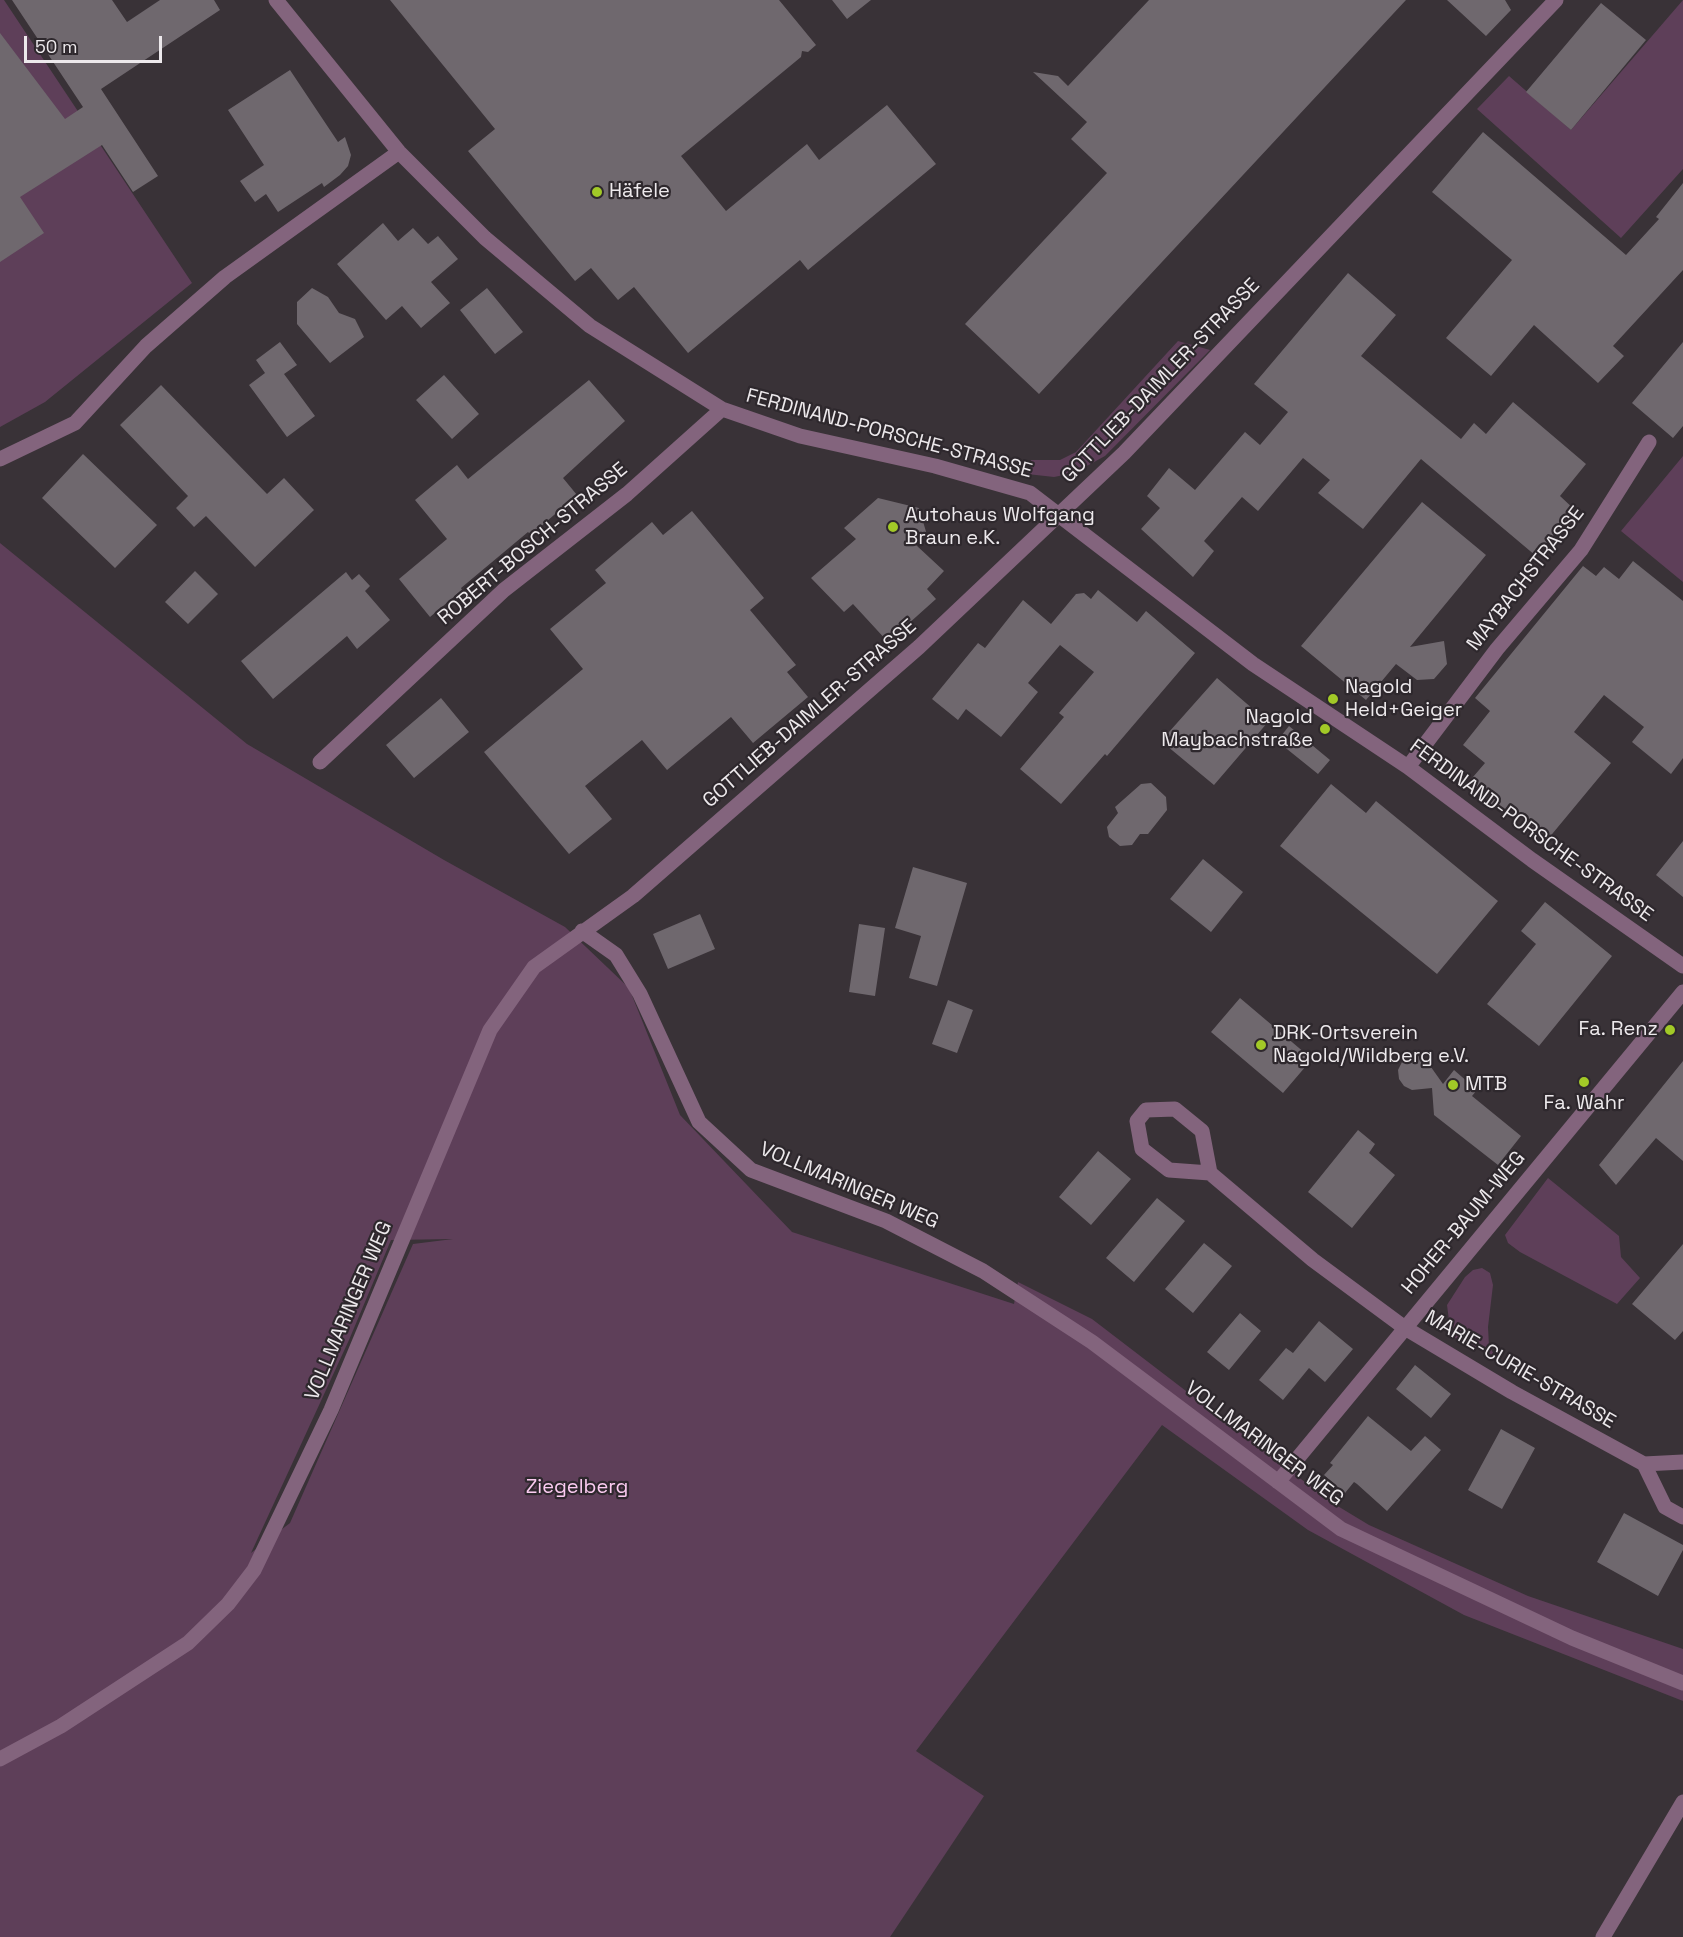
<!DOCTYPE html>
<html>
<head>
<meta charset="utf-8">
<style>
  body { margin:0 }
  #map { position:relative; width:1683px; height:1937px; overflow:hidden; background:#393237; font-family:"Space Grotesk",sans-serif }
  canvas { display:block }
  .scale { position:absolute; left:24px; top:36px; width:138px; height:27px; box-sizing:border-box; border:3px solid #ede9ec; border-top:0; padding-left:8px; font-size:18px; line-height:21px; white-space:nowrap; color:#ede9ec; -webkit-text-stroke:4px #2e282d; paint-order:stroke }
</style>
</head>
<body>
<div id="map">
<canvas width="1683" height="1937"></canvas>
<div class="scale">50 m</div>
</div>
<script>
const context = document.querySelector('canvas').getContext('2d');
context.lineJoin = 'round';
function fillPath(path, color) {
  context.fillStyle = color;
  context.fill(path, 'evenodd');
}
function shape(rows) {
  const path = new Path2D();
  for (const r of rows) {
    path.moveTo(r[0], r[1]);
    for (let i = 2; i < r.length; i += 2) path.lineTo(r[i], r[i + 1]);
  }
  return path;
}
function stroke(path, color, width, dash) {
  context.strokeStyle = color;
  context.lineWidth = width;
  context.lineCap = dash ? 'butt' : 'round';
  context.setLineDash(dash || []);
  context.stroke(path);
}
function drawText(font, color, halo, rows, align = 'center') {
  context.font = font + ' "Space Grotesk",sans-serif';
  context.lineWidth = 4.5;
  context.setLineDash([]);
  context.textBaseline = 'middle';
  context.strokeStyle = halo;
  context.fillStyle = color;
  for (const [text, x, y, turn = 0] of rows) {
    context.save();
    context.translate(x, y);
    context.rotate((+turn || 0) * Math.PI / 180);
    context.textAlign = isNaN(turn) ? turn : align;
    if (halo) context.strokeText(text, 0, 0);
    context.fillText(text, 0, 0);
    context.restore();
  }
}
fillPath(shape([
  [0,0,4,0,192,283,45,402,0,427],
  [1683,0,1683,169,1621,238,1477,109,1509,76,1571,130],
  [1178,341,1210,350,1105,456,1074,473,1054,477,1027,474,1031,460,1060,460,1076,452],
  [1683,456,1683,582,1621,531],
  [0,543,247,744,444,860,565,927,629,988,680,1115,792,1232,1014,1304,1018,1282,1092,1319,1331,1502,1369,1525,1528,1596,1683,1649,1683,1701,1464,1615,1308,1530,1162,1425,916,1751,984,1796,890,1937,0,1937],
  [453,1239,413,1244,290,1523,251,1553,349,1340,391,1240],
  [1548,1178,1619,1236,1621,1257,1640,1278,1617,1304,1520,1252,1508,1243,1505,1235],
  [1482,1268,1490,1273,1493,1285,1488,1327,1489,1346,1495,1356,1451,1336,1447,1305,1465,1277,1473,1270]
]), '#5e3f59');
fillPath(shape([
  [12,0,112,0,127,22,160,0,214,0,220,10,101,89,158,176,133,192,102,145,20,197,44,233,0,262,0,33,65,119,83,107],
  [390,0,779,0,816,45,808,52,802,51,801,57,681,156,726,211,807,144,819,160,887,105,936,164,808,270,800,260,688,353,634,287,618,300,591,268,575,281,468,151,495,129],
  [832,0,871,0,847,19],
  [1149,0,1406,0,1039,394,965,324,1107,173,1071,139,1087,122,1033,72,1058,76,1068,86],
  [1447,0,1505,0,1511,10,1486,36],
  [1601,3,1646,40,1571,130,1526,92],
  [290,70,338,142,345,137,351,155,348,166,340,175,324,187,322,183,278,212,266,194,255,202,240,181,264,165,228,110],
  [1483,132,1626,255,1659,219,1656,217,1683,183,1683,270,1613,346,1624,356,1598,383,1534,325,1491,376,1446,338,1512,260,1432,192],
  [383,223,398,241,413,228,428,244,438,236,458,259,431,282,450,303,421,328,402,306,386,320,337,264],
  [1348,273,1396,315,1361,356,1461,439,1474,423,1486,434,1513,402,1586,464,1560,496,1575,510,1536,556,1421,459,1363,529,1318,493,1330,480,1303,458,1258,511,1242,497,1204,541,1214,551,1193,577,1141,529,1160,508,1147,496,1169,468,1195,490,1245,432,1260,445,1288,412,1254,384],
  [312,288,328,297,339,313,355,319,364,337,330,363,297,324,297,302],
  [487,288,523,332,495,354,460,310],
  [280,342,297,365,284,374,315,416,287,437,249,385,265,373,256,360],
  [1683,342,1683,426,1673,438,1632,403],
  [444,375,479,414,452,439,416,400],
  [589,380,625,421,563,478,577,495,531,535,528,532,461,588,462,590,430,617,399,579,447,539,415,500,457,465,468,479],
  [161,385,267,494,284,478,314,510,255,567,206,516,194,527,176,508,188,496,120,425],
  [83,454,157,525,115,568,42,498],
  [878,498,919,508,927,535,916,545,944,571,927,589,936,599,888,642,853,604,844,612,811,578,856,539,844,528],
  [1422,502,1486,555,1410,647,1444,641,1447,664,1434,679,1417,680,1396,664,1366,700,1301,646],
  [692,511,764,598,750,610,796,665,787,672,808,697,753,743,731,717,667,770,642,740,585,786,612,819,569,854,484,752,583,669,550,629,606,583,595,570,652,522,663,535],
  [1633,561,1683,601,1683,758,1671,774,1632,742,1644,727,1604,695,1574,732,1611,763,1548,839,1511,809,1506,816,1467,784,1485,763,1463,745,1490,711,1475,698,1583,566,1596,576,1604,567,1619,579],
  [195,571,218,594,188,624,165,602],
  [346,572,352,580,359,574,370,586,365,591,390,620,357,649,347,636,273,699,241,661],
  [1098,590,1137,622,1146,611,1195,653,1107,756,1105,754,1061,804,1020,769,1064,717,1059,713,1094,672,1060,645,1028,683,1038,692,1001,737,966,709,958,720,932,699,978,643,985,648,1023,600,1051,624,1076,594,1084,593,1091,599],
  [1217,678,1268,722,1214,785,1161,741],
  [441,698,469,732,414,778,386,745],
  [1289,726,1330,760,1318,774,1277,741],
  [1151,783,1166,797,1167,810,1148,834,1140,834,1132,845,1120,846,1109,837,1107,827,1118,813,1115,807,1141,784],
  [1331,784,1366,813,1376,801,1498,901,1437,974,1280,846],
  [1683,841,1683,897,1656,875],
  [1203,859,1243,892,1211,932,1170,899],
  [913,867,967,883,937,986,909,978,921,936,895,928],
  [1545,902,1612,956,1539,1046,1487,1004,1536,944,1521,931],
  [700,914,715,949,668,969,653,934],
  [859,924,885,928,875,996,849,992],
  [1240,998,1312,1059,1283,1093,1211,1032],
  [948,1000,973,1010,957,1053,932,1044],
  [1418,1056,1426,1060,1443,1084,1454,1070,1477,1090,1472,1096,1521,1136,1498,1165,1434,1115,1432,1088,1412,1090,1404,1086,1399,1079,1398,1070,1402,1062,1409,1057],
  [1683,1061,1683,1161,1656,1138,1616,1185,1599,1165],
  [1358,1130,1375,1144,1369,1153,1395,1175,1352,1228,1308,1192],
  [1098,1151,1131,1179,1091,1225,1059,1197],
  [1157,1198,1185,1221,1134,1282,1106,1258],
  [1204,1243,1232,1266,1193,1313,1165,1289],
  [1683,1244,1683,1331,1675,1340,1632,1304],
  [1240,1313,1261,1331,1229,1370,1207,1352],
  [1319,1321,1353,1349,1325,1382,1309,1368,1283,1400,1259,1380,1286,1348,1293,1353],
  [1415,1365,1451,1394,1431,1418,1396,1389],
  [1368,1416,1411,1451,1425,1436,1441,1450,1387,1511,1357,1484,1354,1482,1345,1493,1324,1475,1333,1465,1330,1463],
  [1501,1429,1535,1448,1502,1509,1468,1490],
  [1624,1513,1683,1545,1683,1550,1658,1596,1597,1562]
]), '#6f686e');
stroke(shape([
  [276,0,399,152,485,238,590,326,722,409,800,436,935,466,1030,493,1253,664,1408,767,1532,860,1683,966],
  [0,459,75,423,146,346,225,277,399,152],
  [320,762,504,590,627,494,722,409],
  [1408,767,1497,649,1581,550,1649,442],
  [582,931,616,955,640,994,699,1122,751,1170,886,1221,983,1271,1092,1342,1341,1529,1572,1638,1683,1683],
  [1210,1173,1169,1170,1142,1149,1137,1121,1146,1110,1175,1109,1202,1131,1210,1173,1313,1260,1405,1328,1512,1392,1644,1464,1683,1462],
  [1644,1464,1665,1507,1683,1517],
  [1278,1482,1683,992],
  [0,1759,61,1726,188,1643,228,1604,254,1570,331,1410,490,1030,534,967,633,896,919,647,1124,453,1556,0],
  [1603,1937,1683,1802]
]), '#83647d', 15);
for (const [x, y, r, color] of [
  [597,192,6,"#a2c927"],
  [893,527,6,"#a2c927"],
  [1333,699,6,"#a2c927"],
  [1325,729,6,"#a2c927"],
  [1670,1030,6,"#a2c927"],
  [1261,1045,6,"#a2c927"],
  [1584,1082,6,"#a2c927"],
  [1453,1085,6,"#a2c927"]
]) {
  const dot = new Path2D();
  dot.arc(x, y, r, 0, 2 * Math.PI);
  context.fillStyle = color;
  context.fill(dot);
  stroke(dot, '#2e282d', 2);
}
drawText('20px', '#ede9ec', '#2e282d', [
  ["Häfele",609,192],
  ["Autohaus Wolfgang",905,516],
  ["Braun e.K.",905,539],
  ["Nagold",1345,688],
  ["Held+Geiger",1345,711],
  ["Nagold",1313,718,"right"],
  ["Maybachstraße",1313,741,"right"],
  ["Fa. Renz",1658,1030,"right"],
  ["DRK-Ortsverein",1273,1034],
  ["Nagold/Wildberg e.V.",1273,1057],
  ["MTB",1465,1085],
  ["Fa. Wahr",1584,1104,"center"]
], 'left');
drawText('20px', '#ede9ec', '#2e282d', [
  ["GOTTLIEB-DAIMLER-STRASSE",1161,381,-46],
  ["FERDINAND-PORSCHE-STRASSE",889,434,15],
  ["ROBERT-BOSCH-STRASSE",533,544,-40],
  ["MAYBACHSTRASSE",1526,579,-52],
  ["GOTTLIEB-DAIMLER-STRASSE",810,714,-41],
  ["FERDINAND-PORSCHE-STRASSE",1531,831,36],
  ["VOLLMARINGER WEG",849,1186,23],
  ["HOHER-BAUM-WEG",1464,1223,-50],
  ["VOLLMARINGER WEG",349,1311,-67],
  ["MARIE-CURIE-STRASSE",1520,1370,30],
  ["VOLLMARINGER WEG",1264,1444,37]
]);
drawText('20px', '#fbcbf1', '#2e282d', [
  ["Ziegelberg",577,1488]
]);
</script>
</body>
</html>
